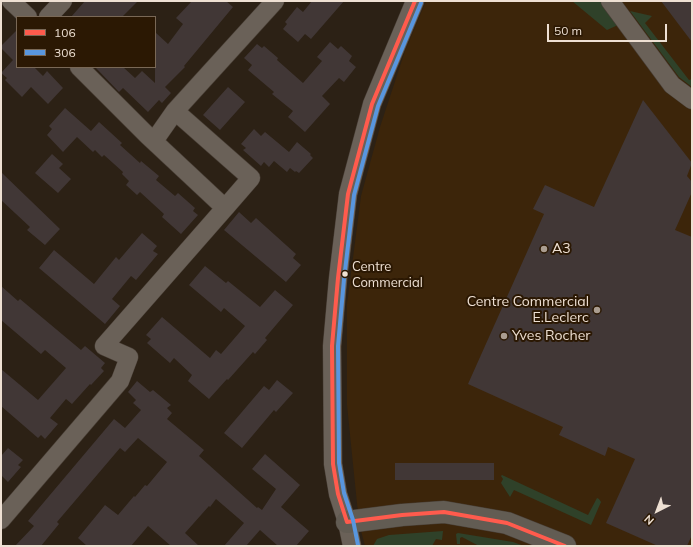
<!DOCTYPE html>
<style>
body{margin:0}
#map{position:relative;width:693px;height:547px;overflow:hidden;background:#2c2115;font-family:Mulish,sans-serif}
canvas{display:block}
.frame{position:absolute;inset:0;border:2px solid #eee0d3;pointer-events:none}
.legend{position:absolute;left:16px;top:16px;width:140px;height:52px;box-sizing:border-box;background:#2b1803;border:1px solid #796856;margin:0;padding:5px 7px;list-style:none;font-size:12px;color:#eee0d3}
.legend li{display:flex;align-items:center;gap:8px;height:20px}
.legend b{width:20px;border:1px solid #796856}
.north{position:absolute;left:637px;top:491px;width:40px;height:40px;-webkit-text-stroke:3px #2b1803;paint-order:stroke;rotate:222deg;font-size:11px;font-weight:700;line-height:16px;text-align:center;color:#eee0d3}
.north::after{content:'';display:block;margin:auto;width:14px;height:18px;background:#eee0d3;clip-path:polygon(50% 0,100% 100%,50% 72%,0 100%)}
.scale{position:absolute;left:547px;top:24px;width:120px;height:18px;box-sizing:border-box;border:2px solid #eee0d3;border-top:0;padding-left:5px;font-size:12px;line-height:14px;white-space:nowrap;color:#eee0d3;-webkit-text-stroke:3px #2b1803;paint-order:stroke}
</style>
<div id="map">
<canvas width="693" height="547"></canvas>
<div class="frame"></div>
<ul class="legend">
<li><b style="height:5px;background:#ff5b4d"></b>106</li>
<li><b style="height:5px;background:#5896df"></b>306</li>
</ul>
<div class="north">N</div>
<div class="scale">50 m</div>
</div>
<script>
const g = document.querySelector('canvas').getContext('2d');
g.lineJoin = 'round';
function paint(path, color) { g.fillStyle = color; g.fill(path, 'evenodd'); }
const poly = rows => new Path2D(rows.map(r => 'M' + r).join(''));
function trace(path, color, width, dash) { g.strokeStyle = color; g.lineWidth = width; g.lineCap = dash ? 'butt' : 'round'; g.setLineDash(dash || []); g.stroke(path); }
function label(font, color, halo, rows, align = 'center') {
  g.font = font + ' Mulish,sans-serif'; g.lineWidth = 4; g.setLineDash([]); g.textBaseline = 'middle'; g.strokeStyle = halo; g.fillStyle = color; for (const [text, x, y, turn = 0] of rows) {
    g.save(); g.translate(x, y); g.rotate((+turn || 0) * Math.PI / 180); g.textAlign = isNaN(turn) ? turn : align; if (halo) g.strokeText(text, 0, 0); g.fillText(text, 0, 0); g.restore();
  }
}
paint(poly([
 [426,1,692,1,692,546,365,546,359,523,347,405,347,304,361,196,380,127,405,51]
]), '#3c250a');
paint(poly([
 [572,1,600,1,618,25,607,30],
 [630,11,652,16,645,23,689,80,692,79,692,87,679,77],
 [502,475,588,515,597,498,599,499,601,502,591,525,514,490,510,497,501,483,503,479,501,476],
 [443,531,442,540,436,539,432,546,373,546,377,539,389,535],
 [458,533,513,542,524,546,479,546,462,537,460,538,460,544,457,544,456,534]
]), '#2f4129');
paint(poly([
 [85,1,138,1,122,17,71,17],
 [192,1,226,1,233,7,184,66,185,67,165,87,171,93,162,103,159,100,148,112,123,88,119,92,95,67,123,67,135,78,142,71,155,83,155,32,168,44,183,24,176,18],
 [312,1,344,1,311,39,305,34,298,42,283,29,287,24,285,22,297,7,303,12],
 [661,1,692,1,692,42],
 [17,30,17,67,34,67,43,76,47,71,63,88,48,104,31,87,22,97,5,80,7,78,1,73,13,60,1,48,1,46],
 [330,42,338,49,341,46,352,56,349,61,356,67,344,82,339,78,322,96,330,104,305,132,288,117,293,111,272,94,274,92,248,70,252,65,244,58,257,44,262,48,264,46,278,58,277,60,303,83,322,61,317,57],
 [228,87,245,102,220,130,203,115],
 [643,100,692,163,687,176,692,182,692,192,675,230,692,237,692,535,687,546,658,546,606,523,635,459,608,447,605,456,559,435,563,427,468,384,544,214,533,209,545,185,594,207],
 [65,108,91,131,99,122,122,143,120,145,140,163,141,161,159,176,156,180,175,196,178,193,195,208,193,211,198,215,181,234,162,217,164,214,140,192,137,195,126,185,129,181,122,174,123,172,104,155,102,157,95,150,93,152,77,137,63,152,47,135,52,129,49,126],
 [254,129,261,136,265,132,289,152,297,142,311,154,310,155,313,158,299,173,296,171,295,172,290,168,287,172,274,161,269,167,264,162,261,166,243,150,246,148,241,144],
 [52,154,63,164,59,168,71,179,58,193,35,173],
 [1,172,60,229,45,245,27,230,30,227,1,200],
 [239,212,251,223,256,218,296,254,293,258,301,265,286,282,224,230],
 [142,233,157,246,153,251,158,254,136,280,131,276,112,299,120,306,105,324,39,268,54,250,94,284,116,257,119,260],
 [205,266,226,283,228,281,260,307,275,290,293,305,265,338,267,340,255,354,253,352,228,380,227,379,209,399,188,381,192,375,174,358,170,363,147,343,151,339,146,335,162,317,210,358,216,350,221,354,245,326,224,308,221,312,189,285],
 [1,286,18,301,20,299,81,350,85,346,105,363,101,368,104,371,91,385,90,384,72,404,66,399,50,418,58,424,45,439,41,435,38,438,1,406,1,369,38,400,66,368,45,350,41,354,1,320],
 [277,380,293,393,276,412,274,410,242,448,224,433,264,386,269,390],
 [137,381,150,392,153,390,171,405,167,408,172,413,167,419,204,450,199,456,257,508,258,507,262,510,276,489,252,469,265,454,300,485,281,507,309,531,296,546,278,546,260,530,246,546,224,546,244,523,216,499,210,507,209,506,185,533,199,546,171,546,148,526,131,546,87,546,78,538,105,505,118,515,134,496,135,497,145,485,147,486,167,462,138,438,125,452,120,448,57,522,59,524,41,546,15,546,34,526,28,521,114,419,125,428,141,410,133,403,136,400,128,392],
 [8,448,23,460,18,465,21,467,8,482,1,475,1,456],
 [395,463,494,463,494,480,395,480]
]), '#413736');
const street = poly([
 [11,1,28,17],
 [610,1,672,85,692,100],
 [48,17,63,1],
 [79,67,147,135,225,208,251,178,175,111],
 [154,141,175,111,275,1],
 [1,520,120,381,129,357,104,346,225,208],
 [352,546,347,522,338,494,333,464,332,346,338,278,348,194,372,104,415,1]
]);
const secondary = poly([
 [347,522,402,515,444,512,507,523,565,546]
]);
trace(street, '#483e35', 19);
trace(secondary, '#483e35', 23);
trace(street, '#6a6158', 18);
trace(secondary, '#625c53', 22);
trace(poly([
 [347,522,338,494,333,464,332,346,338,278,348,194,372,104,415,1],
 [347,522,402,515,444,512,507,523,565,546]
]), '#ff5b4d', 4);
trace(poly([
 [358,545,353,520,344,493,339,463,338,346,344,279,354,195,378,106,421,3]
]), '#5896df', 4);
for (const [x, y, r, color] of [
 [544,249,4,"#aa9d90"],
 [345,274,3.5,"#eee0d3"],
 [597,310,4,"#aa9d90"],
 [504,336,4,"#aa9d90"]
]) { const dot = new Path2D(); dot.arc(x, y, r, 0, 2 * Math.PI); g.fillStyle = color; g.fill(dot); trace(dot, '#2b1803', 1.5); }
label('13px', '#eee0d3', '#2b1803', [
 ["Centre",352,267],
 ["Commercial",352,283]
], 'left');
label('14px', '#eee0d3', '#2b1803', [
 ["A3",552,249],
 ["Centre Commercial",589,302,"right"],
 ["E.Leclerc",589,318,"right"],
 ["Yves Rocher",512,336]
], 'left');
</script>
